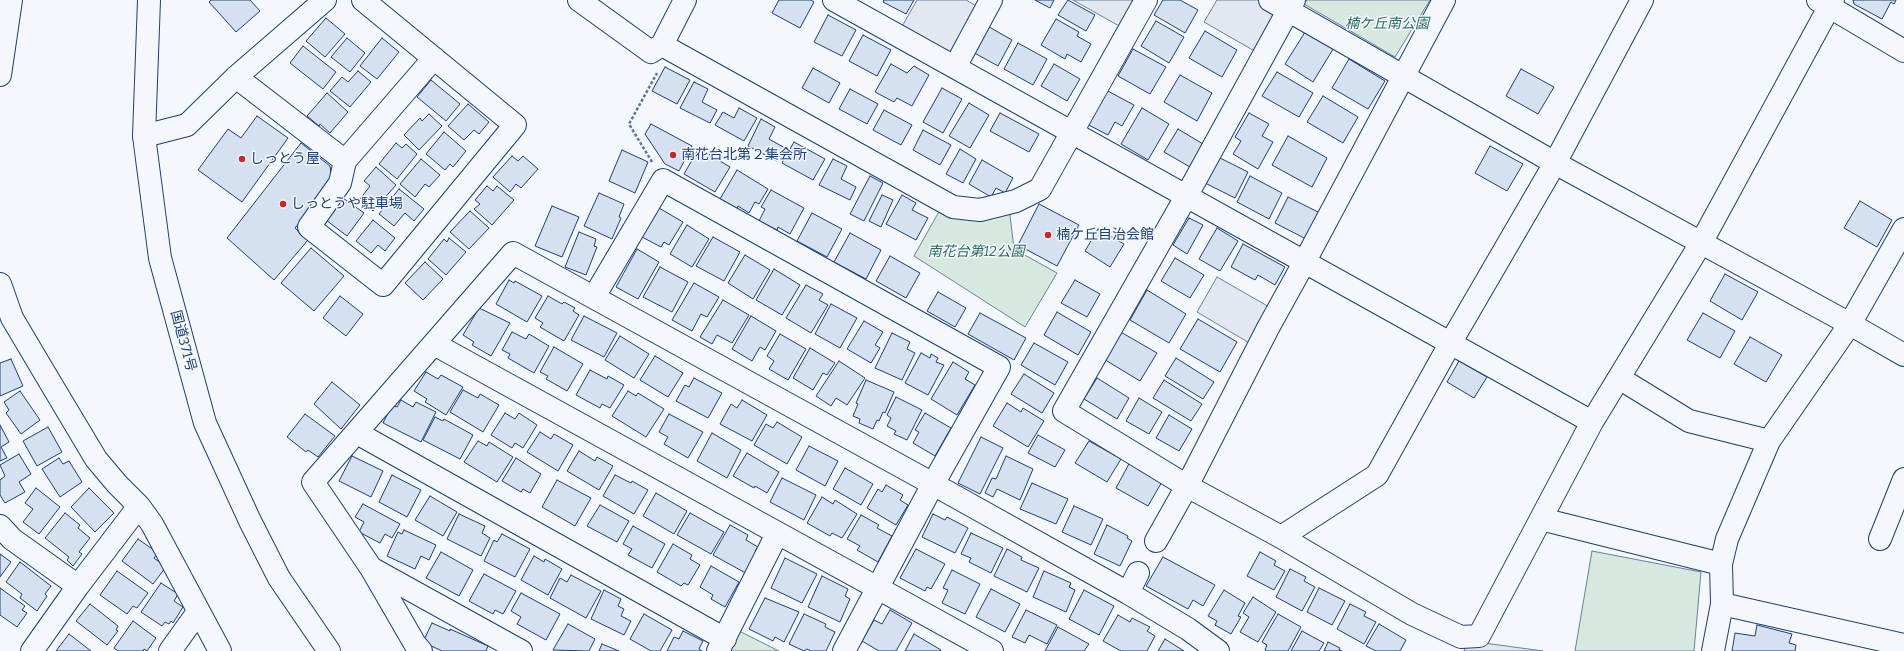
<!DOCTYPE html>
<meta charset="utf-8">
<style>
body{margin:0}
canvas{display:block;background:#f4f7fb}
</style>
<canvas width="1904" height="651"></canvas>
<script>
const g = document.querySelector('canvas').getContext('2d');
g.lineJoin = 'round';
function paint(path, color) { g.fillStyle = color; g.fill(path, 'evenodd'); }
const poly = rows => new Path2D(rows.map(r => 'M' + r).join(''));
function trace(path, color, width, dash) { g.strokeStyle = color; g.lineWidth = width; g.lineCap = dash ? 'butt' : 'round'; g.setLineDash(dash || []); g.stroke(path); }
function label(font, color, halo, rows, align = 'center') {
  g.font = font + ' Bitter,"Noto Sans JP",serif'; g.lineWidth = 3; g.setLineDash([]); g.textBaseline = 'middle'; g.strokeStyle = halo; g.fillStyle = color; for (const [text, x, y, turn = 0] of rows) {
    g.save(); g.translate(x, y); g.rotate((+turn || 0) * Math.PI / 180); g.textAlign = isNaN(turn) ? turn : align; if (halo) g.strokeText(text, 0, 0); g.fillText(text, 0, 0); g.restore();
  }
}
const green = poly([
 [1307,0,1430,0,1395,57,1304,4,1307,0],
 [1009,207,1014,249,1057,273,1025,327,914,256,941,208,1009,207],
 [1592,551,1701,572,1694,651,1575,651,1592,551],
 [739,631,779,651,729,651,739,631]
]);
paint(green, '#d7e8df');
trace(green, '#687fa3', 1);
const parking = poly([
 [917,0,966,0,980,8,951,59,900,30,917,0],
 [1073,0,1137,0,1121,27,1073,0],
 [1217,0,1261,0,1282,12,1258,53,1204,22,1217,0],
 [1217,277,1271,308,1251,344,1197,312,1217,277],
 [1484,643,1543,651,1464,651,1466,646,1484,643]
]);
paint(parking, '#e3e8f0');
trace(parking, '#687fa3', 1);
const building = poly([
 [211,0,250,0,260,11,236,32,209,2,211,0],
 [779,0,811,0,814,2,800,28,772,13,779,0],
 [884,0,914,0,906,14,883,2,884,0],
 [1035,0,1054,0,1050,8,1035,0],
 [1068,0,1095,15,1086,31,1058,15,1068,0],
 [1163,0,1180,0,1198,10,1185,33,1154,15,1163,0],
 [1853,0,1896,0,1894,4,1891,2,1882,19,1854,4,1853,0],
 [828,15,856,30,842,56,814,42,828,15],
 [326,18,345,34,325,57,306,41,326,18],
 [1056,19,1079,32,1077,36,1091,44,1081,62,1067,54,1065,59,1041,45,1056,19],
 [1156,21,1184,37,1169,63,1141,46,1156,21],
 [984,24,1012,40,998,66,969,50,984,24],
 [1307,29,1335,46,1313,82,1285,64,1307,29],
 [1205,31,1237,50,1222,77,1189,58,1205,31],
 [863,35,891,50,877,76,849,61,863,35],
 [347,38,365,53,350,72,331,57,347,38],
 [382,38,399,52,377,79,360,66,382,38],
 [1018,43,1047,59,1033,85,1004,69,1018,43],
 [303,46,336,72,323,89,290,63,303,46],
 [1133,49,1166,67,1150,94,1118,76,1133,49],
 [1349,59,1385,81,1368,109,1332,88,1349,59],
 [891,64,907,73,914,66,929,75,912,106,897,98,894,102,875,92,891,64],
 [1054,64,1080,79,1067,101,1041,86,1054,64],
 [665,67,690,80,677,104,652,91,665,67],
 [813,68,840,83,829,103,802,88,813,68],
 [1521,69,1554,87,1538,114,1506,96,1521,69],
 [358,71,371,82,350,107,330,91,342,77,348,82,358,71],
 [1277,72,1313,93,1299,117,1262,96,1277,72],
 [1180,75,1212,93,1197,121,1164,102,1180,75],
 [431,80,460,104,446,121,417,97,431,80],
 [694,82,708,89,702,102,717,110,710,123,680,108,694,82],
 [942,88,962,99,943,133,923,122,942,88],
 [850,89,878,104,867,124,839,109,850,89],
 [1104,89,1134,105,1122,126,1115,122,1108,135,1085,123,1104,89],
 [327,93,348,112,330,133,320,124,319,126,307,116,327,93],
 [1323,96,1358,117,1343,143,1307,122,1323,96],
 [969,103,989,115,970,148,949,136,969,103],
 [468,104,489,122,479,134,474,130,464,140,448,126,468,104],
 [739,108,757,118,744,141,715,125,723,112,734,118,739,108],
 [1142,108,1169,124,1148,160,1121,144,1142,108],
 [884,110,912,125,901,145,873,130,884,110],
 [1000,113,1039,134,1029,152,990,131,1000,113],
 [1249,113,1269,124,1262,136,1273,142,1258,169,1233,154,1241,141,1235,137,1249,113],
 [429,114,442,126,419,150,404,135,420,118,422,121,429,114],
 [257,116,288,138,242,202,198,170,228,129,241,138,257,116],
 [761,119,775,127,769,139,785,148,777,161,748,146,761,119],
 [651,124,692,146,679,171,665,164,645,134,651,124],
 [1178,129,1203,144,1190,167,1164,152,1178,129],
 [923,130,951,145,940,165,913,150,923,130],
 [444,132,466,151,453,167,450,164,445,170,426,154,444,132],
 [1288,136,1327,158,1312,187,1272,165,1288,136],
 [794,142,825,159,813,180,782,163,794,142],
 [301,143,330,166,332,181,295,228,308,240,274,280,227,238,301,143],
 [396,143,402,148,406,144,417,154,397,179,379,164,396,143],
 [1490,146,1523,164,1507,191,1475,173,1490,146],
 [699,148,730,167,715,192,684,174,699,148],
 [960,149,976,159,963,183,946,174,960,149],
 [622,150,648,162,635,193,609,181,622,150],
 [512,156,518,161,523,156,538,169,521,188,516,184,510,192,493,177,512,156],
 [1216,156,1248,172,1235,198,1203,182,1216,156],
 [421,159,440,175,429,187,425,184,415,197,400,184,421,159],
 [833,159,847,166,841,179,856,187,850,200,819,185,833,159],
 [982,160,1013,178,1005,193,996,188,991,197,969,184,982,160],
 [376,167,396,185,373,211,360,199,370,186,364,181,376,167],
 [737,170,768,189,759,204,755,202,749,213,738,206,737,209,720,199,737,170],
 [870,176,883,183,864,221,850,214,870,176],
 [1250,176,1282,193,1269,219,1237,202,1250,176],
 [487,186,493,191,497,186,514,200,492,225,474,209,480,204,475,200,487,186],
 [399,189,424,209,414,221,405,213,394,226,379,214,399,189],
 [771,190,804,208,790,234,778,227,777,230,759,221,765,209,761,207,771,190],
 [599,193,624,204,619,217,621,218,612,239,584,226,599,193],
 [882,195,893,200,881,227,869,221,882,195],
 [902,195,916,203,912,210,928,218,916,240,886,224,902,195],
 [1288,197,1320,213,1306,239,1275,223,1288,197],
 [343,198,364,213,347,236,326,220,343,198],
 [1860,201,1892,220,1877,247,1844,228,1860,201],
 [1039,204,1079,225,1057,266,1018,245,1039,204],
 [552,206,579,217,562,257,535,246,552,206],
 [659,208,683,222,669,245,664,242,661,247,642,237,659,208],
 [470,211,489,228,469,249,450,232,470,211],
 [812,213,842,229,827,257,797,241,812,213],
 [1189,218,1203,225,1187,254,1173,245,1189,218],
 [373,220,395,238,385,251,378,245,371,253,356,241,373,220],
 [687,225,709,239,692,267,670,254,687,225],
 [1217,228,1238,241,1220,271,1199,259,1217,228],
 [1098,229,1124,244,1110,267,1085,251,1098,229],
 [579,232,596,239,594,246,597,247,586,275,565,267,579,232],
 [850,233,881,250,866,279,834,262,850,233],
 [713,237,740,252,724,281,696,266,713,237],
 [449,238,466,252,446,275,428,259,444,239,447,242,449,238],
 [1243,244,1285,267,1275,285,1258,275,1255,280,1231,267,1243,244],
 [311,248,344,276,314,311,281,283,311,248],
 [637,249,659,262,638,299,616,287,637,249],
 [745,255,770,270,753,299,728,283,745,255],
 [890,256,920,273,906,298,876,281,890,256],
 [1175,258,1204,275,1190,298,1161,281,1175,258],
 [425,262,443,279,423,300,405,283,425,262],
 [660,267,688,282,672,312,643,297,660,267],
 [774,269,800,285,782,315,756,300,774,269],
 [1725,274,1758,292,1742,320,1710,301,1725,274],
 [509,280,514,283,515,281,542,296,527,322,496,304,509,280],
 [1075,280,1100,294,1087,317,1061,303,1075,280],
 [694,283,719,297,707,317,701,314,692,331,672,320,694,283],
 [806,285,823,294,819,300,828,305,811,333,786,318,806,285],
 [1147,290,1186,314,1169,343,1130,320,1147,290],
 [938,292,966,308,955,327,927,311,938,292],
 [340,296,363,314,346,336,323,318,340,296],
 [548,296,562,304,564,302,575,308,573,311,579,315,564,341,540,327,543,323,535,318,548,296],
 [723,300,749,315,732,343,717,335,712,344,700,337,723,300],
 [831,304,857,318,840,348,815,334,831,304],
 [479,308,510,323,491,356,472,345,474,342,463,335,479,308],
 [1057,312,1091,332,1078,355,1044,335,1057,312],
 [980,313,1026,338,1014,360,968,334,980,313],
 [1703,313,1735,331,1720,358,1687,340,1703,313],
 [584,316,617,333,604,357,571,340,584,316],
 [751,316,776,331,765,350,760,347,752,361,732,349,751,316],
 [1198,319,1237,342,1220,372,1180,349,1198,319],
 [864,321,883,332,875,345,880,348,871,363,847,349,864,321],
 [1119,331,1157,353,1140,381,1102,358,1119,331],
 [512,332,526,339,529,334,549,346,534,373,508,358,510,354,502,350,512,332],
 [892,333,910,342,907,349,915,353,902,380,875,368,892,333],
 [780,334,806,349,788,380,769,369,774,361,767,356,780,334],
 [620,336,649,354,634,378,605,360,620,336],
 [1750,337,1782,355,1766,382,1734,364,1750,337],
 [1034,343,1068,362,1055,385,1021,365,1034,343],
 [554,347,583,364,567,391,546,379,548,376,540,372,554,347],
 [810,348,835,363,827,375,823,373,813,390,793,378,810,348],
 [921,353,930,358,931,354,938,358,936,362,944,365,928,395,905,383,921,353],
 [655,356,683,373,668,397,640,380,655,356],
 [1176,358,1214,382,1203,399,1165,376,1176,358],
 [11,359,23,386,0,396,0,363,11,359],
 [839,361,865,378,847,405,836,398,831,406,816,396,839,361],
 [1459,361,1487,377,1474,398,1447,382,1459,361],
 [953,362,969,372,965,379,975,385,957,415,931,399,953,362],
 [590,370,607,379,608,376,624,385,610,408,602,404,600,408,576,395,590,370],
 [426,372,438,379,441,375,463,387,446,415,425,402,427,399,414,391,426,372],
 [1024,374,1054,393,1042,413,1011,394,1024,374],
 [694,378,722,393,708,418,676,401,685,385,689,387,694,378],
 [1097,378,1129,398,1117,419,1084,399,1097,378],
 [866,380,894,392,885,413,883,412,879,421,877,420,873,429,859,423,860,419,853,416,858,404,856,403,866,380],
 [1164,380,1202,404,1191,421,1153,398,1164,380],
 [332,382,360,405,341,429,314,404,332,382],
 [463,390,478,398,480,394,499,405,483,432,450,412,463,390],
 [20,391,40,420,21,434,6,413,9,410,4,402,20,391],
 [628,391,636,396,638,393,664,409,646,437,612,416,628,391],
 [896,397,922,410,907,440,894,434,896,431,887,426,891,418,887,415,896,397],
 [1139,398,1162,412,1149,434,1126,421,1139,398],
 [401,400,413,407,416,402,436,412,421,442,383,423,392,405,397,407,401,400],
 [742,400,767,415,752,441,720,424,731,404,737,408,742,400],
 [1007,403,1021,412,1023,408,1044,421,1028,447,993,426,1007,403],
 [505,413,515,419,519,413,537,425,523,448,515,443,512,448,491,435,505,413],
 [925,413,951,428,935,456,913,443,919,432,915,430,925,413],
 [305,414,335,436,318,457,308,450,306,452,287,437,305,414],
 [669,414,703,432,688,458,664,444,668,437,659,432,669,414],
 [1169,415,1192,429,1179,451,1156,438,1169,415],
 [435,417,443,421,444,419,473,435,460,459,423,440,435,417],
 [777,422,802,437,787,464,754,445,766,424,773,428,777,422],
 [0,425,9,442,1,447,7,458,0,461,0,425],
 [48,427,62,452,37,466,23,441,48,427],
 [540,432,551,439,554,434,573,445,558,471,527,452,540,432],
 [712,433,741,450,727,478,697,461,712,433],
 [1038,435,1065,450,1055,467,1028,453,1038,435],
 [981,437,1003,448,980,494,958,483,981,437],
 [478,441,487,446,489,442,513,457,497,482,464,462,478,441],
 [1089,441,1121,459,1107,482,1075,463,1089,441],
 [809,446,838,461,825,486,796,470,809,446],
 [579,451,595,461,597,457,613,466,599,490,567,471,579,451],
 [747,453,779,472,767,493,755,486,754,488,733,476,747,453],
 [19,454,31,474,19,482,25,492,5,503,0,495,0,480,5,476,0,465,19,454],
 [352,456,383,471,371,497,339,481,352,456],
 [1006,456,1033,469,1020,500,997,489,993,497,985,493,992,478,996,479,1006,456],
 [59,458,63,464,69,461,82,482,60,497,42,469,59,458],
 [516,458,541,474,530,493,523,489,521,492,502,481,516,458],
 [1130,462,1163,480,1148,506,1116,488,1130,462],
 [845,468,873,484,861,505,833,489,845,468],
 [392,475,421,490,407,517,379,502,392,475],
 [615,475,631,483,632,481,648,490,634,514,603,496,615,475],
 [782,478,816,495,804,520,770,502,782,478],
 [557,480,591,498,575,526,542,507,557,480],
 [1032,483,1068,499,1056,524,1020,509,1032,483],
 [886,485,903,495,900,500,908,505,896,525,867,508,878,489,882,492,886,485],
 [36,488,60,507,39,534,23,522,33,509,25,503,36,488],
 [89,488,114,513,95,532,71,507,89,488],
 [656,493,687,511,674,534,643,516,656,493],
 [430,496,457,512,443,536,415,520,430,496],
 [822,497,833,504,835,500,857,514,842,538,832,533,830,536,807,523,822,497],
 [363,504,400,524,392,538,385,534,380,543,359,532,364,522,355,517,363,504],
 [600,505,629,521,617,542,587,526,600,505],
 [1074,506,1103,519,1091,545,1062,532,1074,506],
 [65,513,80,525,78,528,90,538,79,552,82,554,73,566,67,560,69,557,45,538,65,513],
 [690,513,724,532,711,554,677,535,690,513],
 [459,514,485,526,482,533,490,538,481,556,447,539,459,514],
 [933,514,945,520,947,517,968,528,955,553,922,537,933,514],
 [861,515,879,525,877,528,892,536,878,562,857,550,860,546,847,539,861,515],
 [730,525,748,535,746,540,758,547,755,551,762,555,751,576,713,555,730,525],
 [1107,525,1128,536,1127,538,1132,541,1120,566,1094,554,1107,525],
 [633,526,665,544,652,568,628,555,632,549,623,544,633,526],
 [404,530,436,545,429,560,421,556,415,569,387,556,398,532,402,534,404,530],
 [971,533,1003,548,991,573,969,562,971,558,961,554,971,533],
 [502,534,530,549,515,577,484,561,494,540,497,542,502,534],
 [138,539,158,553,154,558,166,567,153,584,122,561,138,539],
 [673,544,692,555,690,559,700,565,688,585,684,583,681,586,657,572,673,544],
 [916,549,945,564,931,589,927,587,925,591,900,578,916,549],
 [1007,549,1022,557,1021,560,1039,568,1027,592,994,576,1007,549],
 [441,552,473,570,459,596,426,578,441,552],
 [1260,552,1276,561,1274,565,1285,571,1274,590,1247,576,1260,552],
 [0,554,11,562,0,577,0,554],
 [534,556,544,562,545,559,562,569,548,595,521,580,534,556],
 [1163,557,1215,585,1203,606,1193,600,1188,609,1146,586,1163,557],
 [785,558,817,574,802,603,771,588,785,558],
 [20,562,51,586,45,594,47,596,37,611,20,598,22,594,6,582,20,562],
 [711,566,739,582,725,607,711,599,713,595,700,587,711,566],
 [1290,569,1306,577,1304,581,1315,587,1302,611,1276,597,1290,569],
 [952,570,980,584,965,614,942,603,948,590,943,588,952,570],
 [117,571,148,593,137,608,133,606,127,614,100,595,117,571],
 [1044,571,1071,583,1069,587,1075,590,1066,612,1033,597,1044,571],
 [484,574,516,591,503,614,495,610,493,614,469,601,484,574],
 [571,575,601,591,586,618,550,598,560,578,567,582,571,575],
 [822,576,848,589,845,596,850,599,840,622,808,607,822,576],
 [161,583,178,594,174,601,183,607,173,623,171,621,169,624,165,622,162,626,141,612,161,583],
 [0,588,25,606,22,610,27,613,17,627,0,615,0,588],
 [1319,588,1345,601,1332,625,1307,612,1319,588],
 [991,589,1020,604,1005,632,976,617,991,589],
 [604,590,621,599,618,606,624,609,621,616,631,621,624,635,591,619,604,590],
 [1084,590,1114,606,1099,635,1069,619,1084,590],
 [1224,590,1245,603,1238,616,1241,617,1231,634,1215,625,1217,621,1208,616,1224,590],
 [521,593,560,614,546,640,517,624,521,617,511,611,521,593],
 [1253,597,1276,612,1258,642,1240,632,1249,617,1243,613,1253,597],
 [765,598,799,612,784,642,775,637,773,641,749,629,765,598],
 [90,604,118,626,116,630,118,631,107,645,76,621,90,604],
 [1350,604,1366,612,1364,616,1376,622,1364,644,1337,629,1350,604],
 [890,610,912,623,896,651,879,651,862,641,874,620,882,624,890,610],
 [1026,610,1057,625,1047,644,1029,635,1025,643,1012,637,1026,610],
 [644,614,672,630,660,651,651,651,630,639,644,614],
 [804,614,826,624,825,627,835,632,826,651,811,651,807,649,804,651,789,644,804,614],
 [1278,614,1301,627,1288,651,1267,651,1265,650,1267,645,1262,642,1278,614],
 [1118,615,1130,622,1132,618,1150,627,1147,631,1155,636,1147,651,1121,651,1103,641,1118,615],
 [133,621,156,638,147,651,144,649,143,651,118,651,114,648,133,621],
 [432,623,450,631,450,629,488,646,486,651,442,651,423,642,432,623],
 [568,624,595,639,589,651,553,650,568,624],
 [1379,624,1406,640,1400,651,1376,651,1366,646,1379,624],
 [1757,625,1792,634,1789,643,1796,645,1795,651,1732,651,1735,633,1755,636,1757,625],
 [1058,627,1089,644,1084,651,1045,651,1058,627],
 [683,631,703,641,699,649,702,651,667,651,674,637,679,639,683,631],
 [1302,631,1324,643,1319,651,1291,651,1302,631],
 [69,634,91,651,56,651,69,634],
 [914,634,941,650,940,651,905,651,914,634],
 [1165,639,1184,651,1158,651,1165,639],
 [1328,642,1340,648,1339,650,1342,651,1324,651,1328,642],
 [602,644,619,651,599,651,602,644]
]);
paint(building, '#d5e0f0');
trace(building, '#1d3f73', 1);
const minor = poly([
 [579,0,651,52,662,45,685,0],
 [834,0,1592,422],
 [1270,0,1555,163,1850,324,1904,355],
 [1294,0,1187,195,1064,411,1187,486,1281,537,1412,614,1461,637,1479,636,1592,422,1701,243,1833,0],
 [1818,0,1904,51],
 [662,45,953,207,980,210,1016,201,1040,189,1146,0],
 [955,67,991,0],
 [0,75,11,0],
 [236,77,345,161,340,183,309,227,383,285,515,125,363,0],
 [144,136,187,125,236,77,325,0],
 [345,161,434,58],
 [0,284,12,318,47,377,96,459,117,484,139,506,152,524,220,651],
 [594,297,663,180,999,367,933,484,844,651],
 [434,344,992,651],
 [1619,378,1689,421,1769,441],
 [357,433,725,639],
 [1541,519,1721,564],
 [0,526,12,539,78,586],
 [1281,537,1377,475,1451,342,1555,163,1642,0],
 [1880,539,1904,479],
 [1156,541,1187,486,1268,328,1305,261,1444,0],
 [371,568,521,651],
 [1128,593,1138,573],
 [1722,604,1904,645],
 [32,651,78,586,139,506],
 [170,651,198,612],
 [421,651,415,644,371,568,313,482,513,253,933,484,1128,593,1188,629,1218,651],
 [718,651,777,534],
 [1713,651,1722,604,1721,564,1727,539,1769,441,1850,324,1904,229]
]);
const highway = poly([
 [149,0,144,136,160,258,205,423,250,521,279,578,329,651]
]);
trace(minor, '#1d3f73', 24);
trace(highway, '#1d3f73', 24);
trace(poly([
 [652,162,629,124,657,73]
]), '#5e769c', 2.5, [3, 2]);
trace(minor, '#f4f7fb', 22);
trace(highway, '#f4f7fb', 22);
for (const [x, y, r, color] of [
 [673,155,4,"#c62828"],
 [242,159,4,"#c62828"],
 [283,204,4,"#c62828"],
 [1048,235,4,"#c62828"]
]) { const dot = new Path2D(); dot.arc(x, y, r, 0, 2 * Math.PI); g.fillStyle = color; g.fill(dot); trace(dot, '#f4f7fb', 1.5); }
label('italic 14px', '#2c6c60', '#f4f7fb', [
 ["楠ケ丘南公園",1387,24],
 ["南花台第12公園",976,252]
]);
label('14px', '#1d3f73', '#f4f7fb', [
 ["南花台北第２集会所",681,155],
 ["しっとう屋",250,159],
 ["しっとうや駐車場",291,204],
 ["楠ケ丘自治会館",1056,235]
], 'left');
label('14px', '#1d3f73', '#f4f7fb', [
 ["国道371号",183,341,75]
]);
</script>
